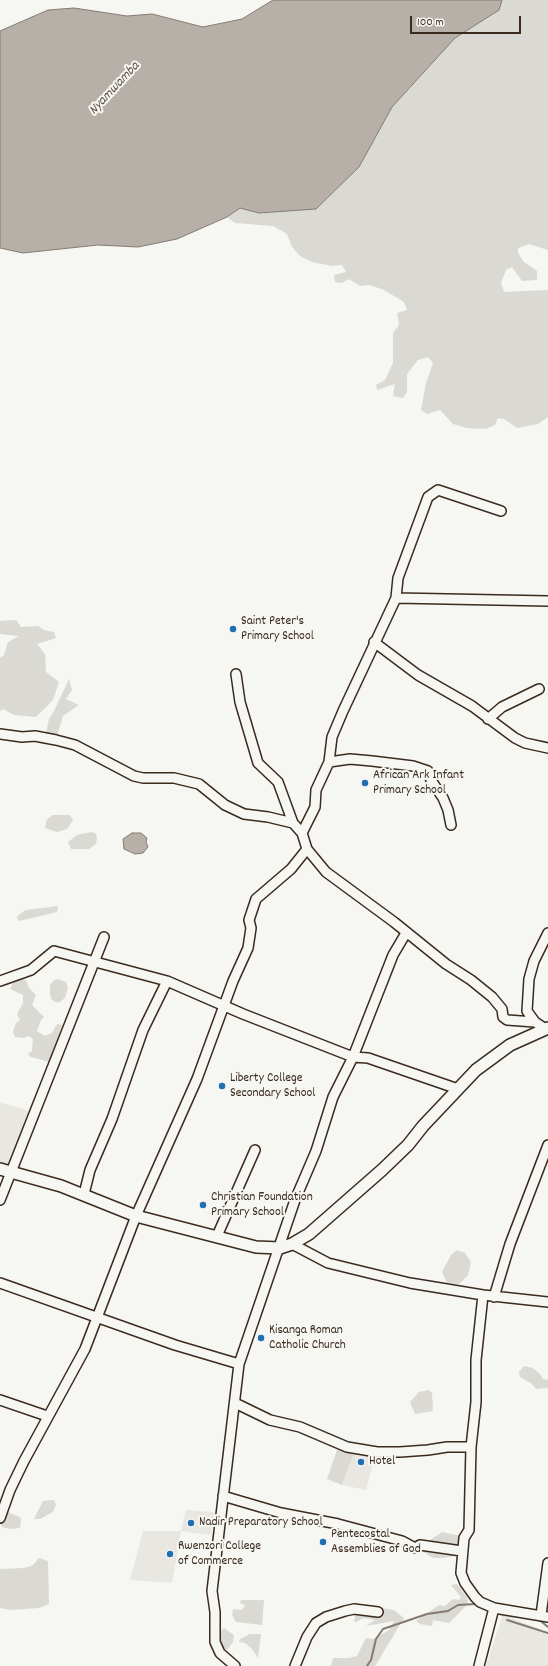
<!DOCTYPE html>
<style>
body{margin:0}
#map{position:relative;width:548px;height:1666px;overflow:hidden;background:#f6f6f2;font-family:Dekko,sans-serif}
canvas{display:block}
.scale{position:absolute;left:410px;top:16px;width:111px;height:18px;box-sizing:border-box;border:2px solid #3b2a1e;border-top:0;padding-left:5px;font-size:12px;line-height:14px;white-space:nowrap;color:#3b2a1e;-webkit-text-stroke:3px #f6f6f2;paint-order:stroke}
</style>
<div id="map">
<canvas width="548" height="1666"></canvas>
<div class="scale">100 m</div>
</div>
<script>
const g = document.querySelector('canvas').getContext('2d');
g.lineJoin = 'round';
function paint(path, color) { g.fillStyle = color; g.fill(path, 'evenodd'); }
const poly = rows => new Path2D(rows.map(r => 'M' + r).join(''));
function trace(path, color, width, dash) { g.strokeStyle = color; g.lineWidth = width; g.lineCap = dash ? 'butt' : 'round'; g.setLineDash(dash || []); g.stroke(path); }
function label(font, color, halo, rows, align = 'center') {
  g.font = font + ' Dekko,sans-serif'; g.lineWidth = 4; g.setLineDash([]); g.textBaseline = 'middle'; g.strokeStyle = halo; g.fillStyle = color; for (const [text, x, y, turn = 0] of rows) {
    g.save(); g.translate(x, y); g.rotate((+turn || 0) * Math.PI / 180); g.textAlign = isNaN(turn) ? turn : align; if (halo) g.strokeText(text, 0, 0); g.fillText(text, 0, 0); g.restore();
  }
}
paint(poly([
 [0,1102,32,1112,12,1168,0,1164],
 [356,1448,376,1453,366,1490,342,1485],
 [186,1510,214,1512,211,1535,181,1531,172,1583,130,1580,143,1531,181,1531],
 [503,1614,548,1633,548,1666,486,1666]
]), '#e8e7e2');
paint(poly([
 [502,0,548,0,548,250,529,244,518,248,518,253,524,262,537,271,537,280,522,281,512,267,506,270,501,283,504,292,548,290,548,417,538,424,517,428,504,419,498,418,495,425,486,429,467,428,453,424,440,410,427,414,421,410,426,383,433,363,428,357,418,360,407,374,407,392,403,398,393,396,395,384,377,390,376,385,385,380,393,363,393,333,399,325,397,313,407,310,404,302,384,290,370,285,360,286,349,279,342,283,335,282,334,275,346,272,342,265,332,266,312,262,300,256,292,247,287,234,273,226,235,223,227,217,240,208,259,213,316,209,359,167,392,107,455,38,498,10],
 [16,620,21,627,38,626,44,630,54,632,56,638,37,644,45,654,46,672,59,682,53,700,36,717,14,715,3,709,0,711,0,658,4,655,8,642,19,636,0,634,0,621],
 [69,679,72,690,66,699,79,705,63,716,57,736,50,738,46,733,49,719,54,711],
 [53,815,70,815,73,820,67,829,57,832,45,828,47,819],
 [92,832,96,834,97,838,96,844,89,849,71,849,68,842,77,835],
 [58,906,57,912,28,919,18,921,17,916,26,910],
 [19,979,26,980,29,988,36,995,32,1005,44,1017,41,1020,37,1031,45,1036,52,1033,57,1024,62,1025,49,1062,31,1057,28,1054,32,1051,33,1039,29,1036,23,1038,15,1037,13,1032,16,1023,20,1020,17,1014,23,1003,23,995,10,989,13,983],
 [58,979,66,982,68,987,65,998,58,1003,52,1000,50,995,50,985,54,980],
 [457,1250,465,1253,471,1262,468,1275,459,1284,447,1283,442,1272,451,1255],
 [524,1366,533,1368,540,1374,543,1379,548,1380,548,1388,536,1389,531,1383,520,1377,519,1372],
 [429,1390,432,1393,433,1411,415,1414,410,1402,419,1392],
 [356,1448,342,1485,327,1479,337,1450],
 [54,1500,56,1505,53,1512,40,1519,34,1519,43,1501],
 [8,1509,8,1512,21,1518,20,1528,10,1529,2,1527,0,1520],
 [442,1532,461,1536,465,1545,454,1556,444,1558,433,1558,423,1552,423,1545],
 [39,1558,48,1561,49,1604,39,1608,10,1610,0,1608,0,1569,24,1568,33,1565],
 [457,1584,467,1597,468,1604,449,1623,433,1620,432,1626,420,1624,416,1621,439,1605,445,1606,453,1599,459,1600,461,1597,451,1585],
 [241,1600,264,1600,262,1625,236,1622,232,1615,233,1609,242,1610,245,1605,240,1603],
 [380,1608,394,1610,404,1618,375,1666,331,1666,333,1658,349,1658,357,1656,366,1638,373,1639,389,1630,394,1621,366,1626,375,1620,364,1618,356,1622,354,1621,355,1616,363,1612,371,1616,380,1614],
 [224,1628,234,1635,233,1642,228,1649,219,1650,213,1638],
 [250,1634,261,1634,258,1658,252,1649,245,1643,239,1642,240,1639]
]), '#dad9d3');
const water = poly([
 [273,0,502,0,499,10,455,38,392,107,359,167,316,209,259,213,240,208,227,217,177,239,138,247,98,245,23,253,0,248,0,31,48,10,74,8,127,16,152,14,203,27,242,19,273,0],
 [132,833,141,833,147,838,146,842,148,847,143,853,135,854,124,849,123,839,132,833]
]);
paint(water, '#b6b0a9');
trace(water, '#857a71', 1);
trace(poly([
 [537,1618,548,1627],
 [507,1620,548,1633],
 [367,1666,371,1660,376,1639,383,1629,427,1614,448,1611,458,1605,476,1604]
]), '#857a71', 2);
const minor = poly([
 [501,511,438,490,428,497,398,578,396,598,343,711,332,737,329,762,316,790,315,807,302,833,307,849,326,872,394,922,446,964,471,980,492,997,502,1009,503,1017,507,1020,535,1022,544,1028],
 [396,598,548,601],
 [374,642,418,675,472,706,515,738,525,743,548,748],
 [236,674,240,702,258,763,278,782,293,823],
 [488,719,502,707,539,689],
 [0,734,22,737,35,736,56,740,75,745,134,776,143,778,174,778,199,784,225,805,244,814,268,817,293,823,302,833],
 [329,762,350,759,372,761,413,766,428,771,431,780,443,798,448,810,451,825],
 [0,981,31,970,54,951,167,981,243,1014,353,1057,368,1058,458,1089],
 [535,1022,527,1011,529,979,534,961,548,933],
 [84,1194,90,1170,112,1119,143,1030,167,981],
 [0,1200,104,937],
 [217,1236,255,1150],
 [292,1244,328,1263,410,1283,483,1295,548,1302],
 [0,1283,175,1345,239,1364],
 [483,1295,476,1360,476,1402,471,1447,469,1530,464,1538,461,1573,465,1583,475,1597,480,1602,494,1608,548,1617],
 [494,1297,510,1244,548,1145],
 [0,1400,47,1416],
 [235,1403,270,1420,300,1427,347,1447,377,1452,400,1452,428,1450,447,1447,471,1447],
 [223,1496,281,1513,338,1524,402,1541,415,1548,420,1545,462,1551],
 [0,1518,10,1490,24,1461,85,1349,136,1216,197,1079,233,981,248,948,251,928,249,920,256,899,291,869,307,849],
 [541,1615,548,1563],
 [235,1666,220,1653,215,1642,215,1612,212,1591,239,1364,295,1200,316,1151,333,1097,353,1057,393,955,406,933],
 [295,1666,307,1637,316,1623,326,1617,345,1611,354,1609,378,1612],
 [479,1666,494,1608]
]);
const tertiary = poly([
 [0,1169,61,1186,136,1216,256,1247,280,1248,292,1244,309,1234,382,1170,408,1145,423,1126,476,1070,510,1045,548,1028]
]);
trace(minor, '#3b2a1e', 12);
trace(tertiary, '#3b2a1e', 14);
trace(minor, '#f6f6f2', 9);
trace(tertiary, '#f6f6f2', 11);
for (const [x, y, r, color] of [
 [233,629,4,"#1f6fb2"],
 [365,783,4,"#1f6fb2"],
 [222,1086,4,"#1f6fb2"],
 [203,1205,4,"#1f6fb2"],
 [261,1338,4,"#1f6fb2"],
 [361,1462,4,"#1f6fb2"],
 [191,1523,4,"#1f6fb2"],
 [323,1542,4,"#1f6fb2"],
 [170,1554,4,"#1f6fb2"]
]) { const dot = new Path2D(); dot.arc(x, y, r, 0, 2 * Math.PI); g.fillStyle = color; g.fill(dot); trace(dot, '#f6f6f2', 1.5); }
label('13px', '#3b2a1e', '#f6f6f2', [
 ["Saint Peter's",241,622],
 ["Primary School",241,637],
 ["African Ark Infant",373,776],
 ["Primary School",373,791],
 ["Liberty College",230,1079],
 ["Secondary School",230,1094],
 ["Christian Foundation",211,1198],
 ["Primary School",211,1213],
 ["Kisanga Roman",269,1331],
 ["Catholic Church",269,1346],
 ["Hotel",369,1462],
 ["Nadir Preparatory School",199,1523],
 ["Pentecostal",331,1535],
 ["Assemblies of God",331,1550],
 ["Rwenzori College",178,1547],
 ["of Commerce",178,1562]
], 'left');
label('italic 14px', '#605248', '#f6f6f2', [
 ["Nyamwamba",115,89,-47]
]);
</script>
